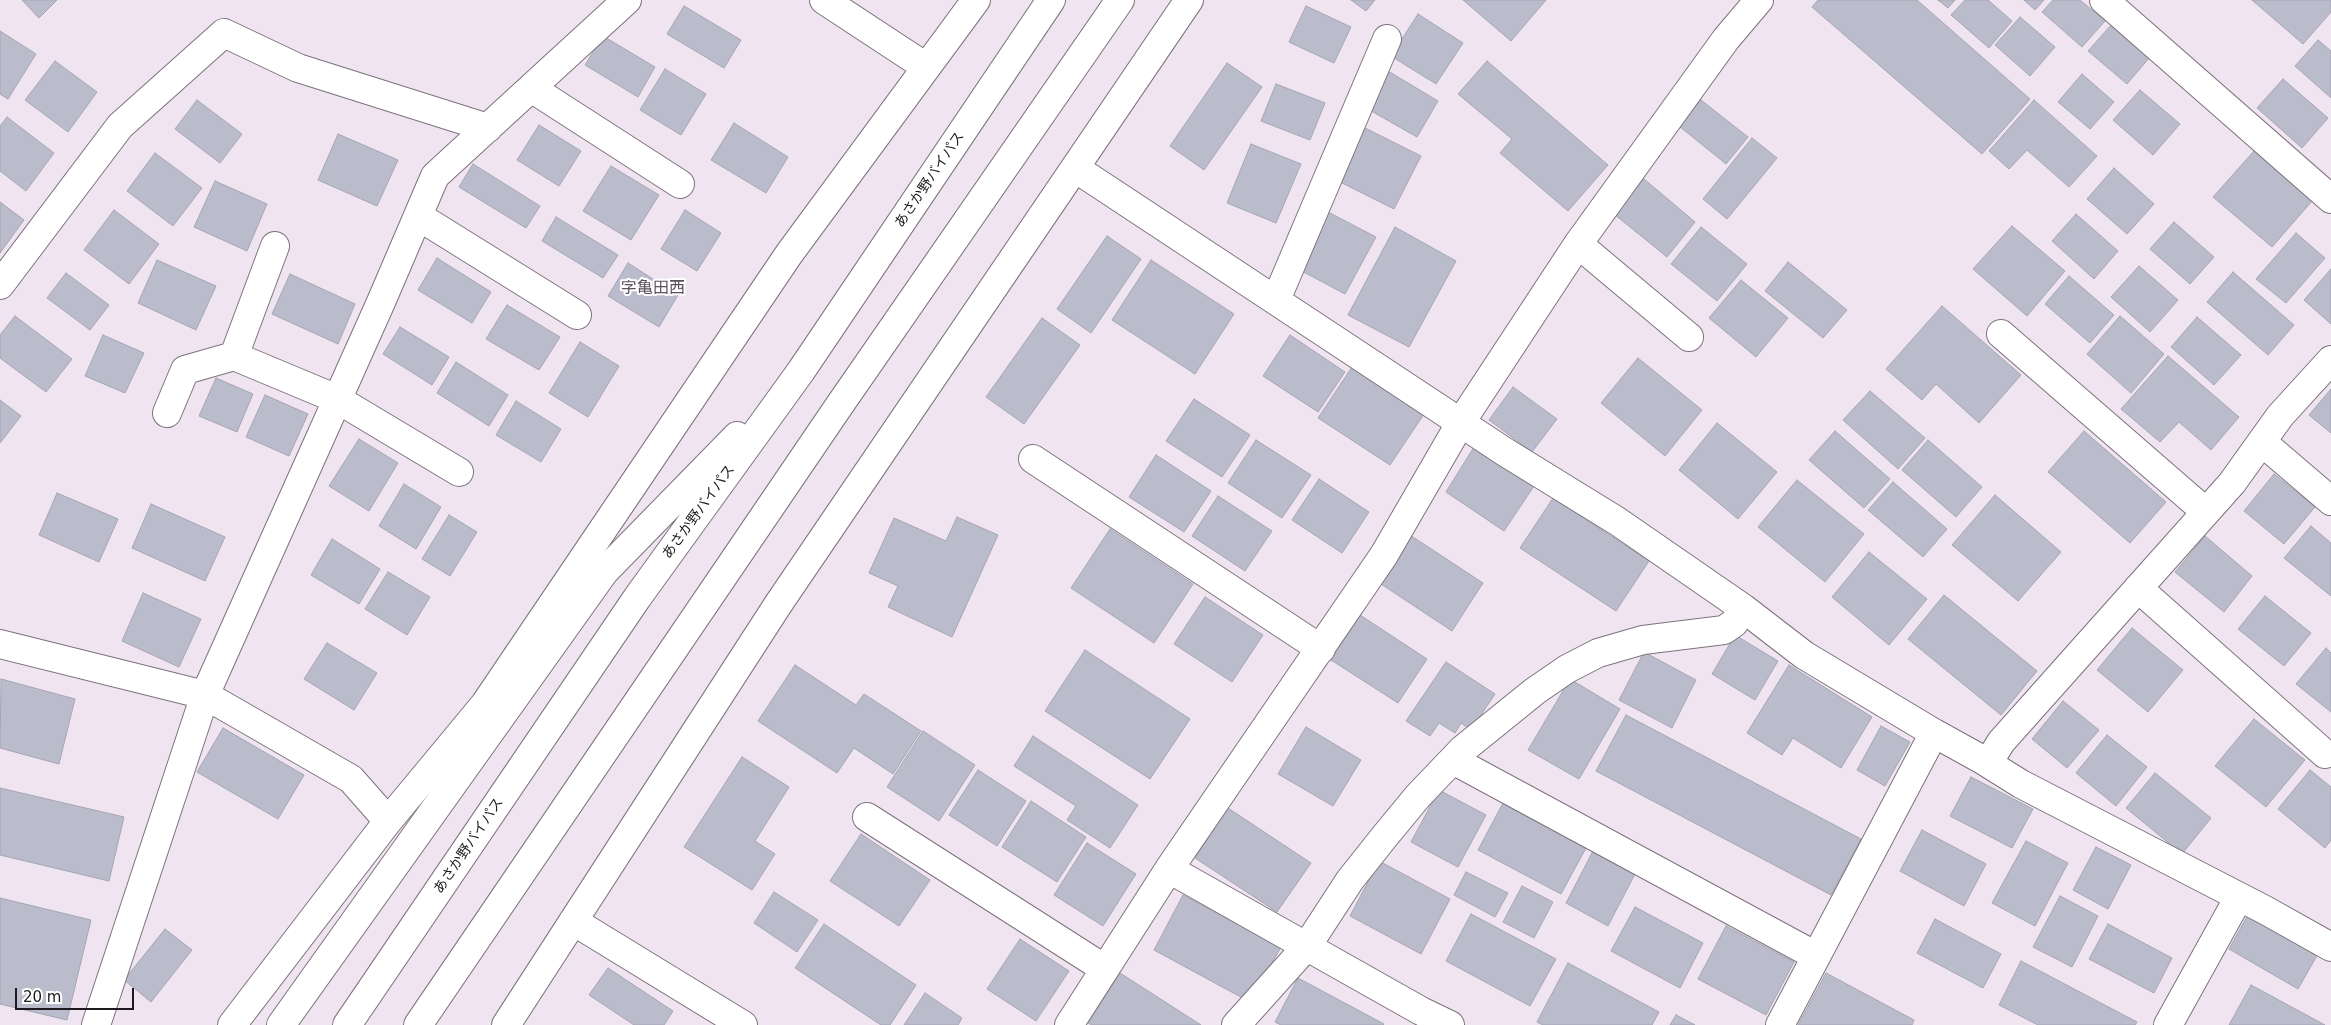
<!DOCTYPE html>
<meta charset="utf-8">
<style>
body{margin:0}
#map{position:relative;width:2331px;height:1025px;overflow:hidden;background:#f1e4f1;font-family:"DejaVu Sans",sans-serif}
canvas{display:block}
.scale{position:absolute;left:15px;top:988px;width:119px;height:22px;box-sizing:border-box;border:2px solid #1e191e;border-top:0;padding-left:6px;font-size:15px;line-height:18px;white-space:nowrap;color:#1e191e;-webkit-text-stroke:4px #fff;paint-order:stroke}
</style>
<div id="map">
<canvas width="2331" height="1025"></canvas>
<div class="scale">20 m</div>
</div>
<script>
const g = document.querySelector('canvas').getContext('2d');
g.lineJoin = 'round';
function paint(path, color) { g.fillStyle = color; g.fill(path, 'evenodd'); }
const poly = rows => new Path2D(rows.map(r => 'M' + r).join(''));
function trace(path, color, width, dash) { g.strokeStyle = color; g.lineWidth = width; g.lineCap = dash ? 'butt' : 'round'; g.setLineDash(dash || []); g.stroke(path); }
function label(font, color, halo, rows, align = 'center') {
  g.font = font + ' "DejaVu Sans","Noto Sans JP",sans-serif'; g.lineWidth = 4; g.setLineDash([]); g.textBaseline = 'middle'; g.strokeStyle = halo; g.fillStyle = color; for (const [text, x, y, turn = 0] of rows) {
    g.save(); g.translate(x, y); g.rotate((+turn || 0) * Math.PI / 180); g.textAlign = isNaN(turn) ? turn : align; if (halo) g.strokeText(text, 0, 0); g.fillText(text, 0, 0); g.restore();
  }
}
const building = poly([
 [22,0,57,0,39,18,22,0],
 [1351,0,1375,0,1366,11,1351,0],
 [1463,0,1546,0,1511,41,1463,0],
 [1818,0,1917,0,2030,99,1982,154,1812,7,1818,0],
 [1938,0,1955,0,1948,8,1938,0],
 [1965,0,1988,0,2012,21,1989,48,1951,15,1965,0],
 [2024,0,2044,0,2035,10,2024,0],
 [2053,0,2080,0,2105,21,2082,47,2042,12,2053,0],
 [2252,0,2331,0,2331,12,2303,44,2252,0],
 [684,6,741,40,724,68,667,34,684,6],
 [1306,6,1351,27,1334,63,1289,42,1306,6],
 [1418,14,1463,43,1436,84,1391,56,1418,14],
 [2020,17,2055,47,2030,76,1995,45,2020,17],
 [2112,24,2150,57,2127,84,2088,51,2112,24],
 [0,31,36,54,8,99,0,94,0,31],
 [603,36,655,67,638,97,585,65,603,36],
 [2318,40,2331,51,2331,98,2295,66,2318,40],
 [55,61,97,92,68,132,25,100,55,61],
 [1487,61,1608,165,1568,211,1500,153,1512,139,1458,94,1487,61],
 [1227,63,1262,87,1204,170,1170,146,1227,63],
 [665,69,706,94,681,135,640,110,665,69],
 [1388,71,1438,101,1417,137,1366,108,1388,71],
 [2082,74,2114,102,2090,129,2058,102,2082,74],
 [2283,79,2328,118,2302,148,2257,108,2283,79],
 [1276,84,1325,103,1310,140,1261,121,1276,84],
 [2140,90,2180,124,2153,155,2113,120,2140,90],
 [197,100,242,134,220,163,175,129,197,100],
 [1701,100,1748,137,1726,164,1679,126,1701,100],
 [2034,100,2097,156,2069,187,2027,150,2009,169,1989,151,2034,100],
 [7,117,54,153,26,191,0,171,0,126,7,117],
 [734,123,788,157,766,193,711,160,734,123],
 [539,125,581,151,559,186,517,160,539,125],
 [1361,126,1421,156,1394,209,1334,179,1361,126],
 [338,134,398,160,377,206,318,180,338,134],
 [1752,138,1777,158,1727,219,1703,199,1752,138],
 [1251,144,1301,164,1276,223,1227,203,1251,144],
 [2254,151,2312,201,2272,247,2213,197,2254,151],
 [155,153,202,188,173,226,127,191,155,153],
 [473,164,540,206,526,228,459,187,473,164],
 [611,166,659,195,631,240,583,211,611,166],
 [2114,168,2154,204,2127,234,2087,199,2114,168],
 [1644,179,1695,222,1667,257,1614,214,1644,179],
 [215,181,267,204,247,251,194,227,215,181],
 [0,202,24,220,0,253,0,202],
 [114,210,159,244,129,284,84,250,114,210],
 [685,210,721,233,697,271,661,249,685,210],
 [1328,212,1376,237,1345,294,1298,269,1328,212],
 [2076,214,2118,251,2094,279,2052,241,2076,214],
 [556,217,618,255,603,278,542,241,556,217],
 [2174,222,2214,257,2190,284,2150,249,2174,222],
 [2012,226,2065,271,2027,316,1973,269,2012,226],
 [1395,227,1456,261,1409,347,1348,315,1395,227],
 [1701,227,1747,264,1717,301,1671,264,1701,227],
 [2296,233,2325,258,2286,303,2256,279,2296,233],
 [1107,236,1141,259,1091,333,1057,309,1107,236],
 [437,258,491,292,472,323,418,290,437,258],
 [157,260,216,286,196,330,138,303,157,260],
 [1151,260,1234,314,1195,374,1112,320,1151,260],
 [1788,262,1847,310,1823,338,1765,291,1788,262],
 [628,263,678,295,659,327,608,296,628,263],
 [2139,266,2178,300,2150,332,2111,297,2139,266],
 [2331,269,2331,324,2304,300,2331,269],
 [2233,272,2294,325,2268,355,2207,302,2233,272],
 [66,273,109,305,90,330,47,298,66,273],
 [290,274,355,304,338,344,272,314,290,274],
 [2069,276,2114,315,2090,343,2045,304,2069,276],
 [1741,280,1788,318,1756,357,1709,318,1741,280],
 [507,305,560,337,539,370,486,339,507,305],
 [1942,306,2021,375,1979,423,1936,384,1922,400,1886,369,1942,306],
 [15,316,72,359,46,392,0,358,0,335,15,316],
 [2120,316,2164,354,2131,393,2087,354,2120,316],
 [2197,317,2241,355,2214,385,2171,347,2197,317],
 [1042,318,1080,345,1024,424,986,397,1042,318],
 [400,327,449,357,432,385,383,354,400,327],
 [103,335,144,353,125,393,85,376,103,335],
 [1290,335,1345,372,1318,412,1263,376,1290,335],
 [580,342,619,366,588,417,549,393,580,342],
 [2168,356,2239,417,2211,450,2179,422,2160,442,2121,409,2168,356],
 [1638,358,1702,410,1665,456,1601,403,1638,358],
 [456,362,508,395,489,426,437,393,456,362],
 [1352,367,1424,414,1390,465,1318,418,1352,367],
 [216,378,253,394,237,432,199,416,216,378],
 [1513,387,1557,419,1532,452,1489,420,1513,387],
 [2331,389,2331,433,2309,415,2331,389],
 [1870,391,1925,438,1898,469,1843,420,1870,391],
 [265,395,308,414,289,456,246,437,265,395],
 [1194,399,1250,435,1222,477,1166,441,1194,399],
 [0,400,21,416,0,443,0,400],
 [516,401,561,429,541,462,496,435,516,401],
 [1717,423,1777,472,1738,519,1679,470,1717,423],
 [1835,431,1890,479,1864,508,1809,460,1835,431],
 [2084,431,2166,502,2130,543,2048,472,2084,431],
 [359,439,398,463,369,511,329,486,359,439],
 [1256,440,1311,475,1282,518,1228,483,1256,440],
 [1928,440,1982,487,1956,517,1902,470,1928,440],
 [1474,447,1534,486,1504,531,1446,492,1474,447],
 [1156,455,1211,491,1184,532,1129,497,1156,455],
 [2274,474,2315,507,2284,544,2244,511,2274,474],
 [1319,479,1369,512,1342,553,1292,520,1319,479],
 [1797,480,1864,534,1825,582,1758,527,1797,480],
 [1893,482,1947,529,1923,557,1868,510,1893,482],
 [404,484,441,507,416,549,379,526,404,484],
 [57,493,118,519,99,562,39,535,57,493],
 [1995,495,2061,552,2018,601,1952,545,1995,495],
 [1218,496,1272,531,1245,571,1192,536,1218,496],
 [1553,498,1649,561,1616,611,1520,548,1553,498],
 [151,504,225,537,205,581,132,548,151,504],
 [449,515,477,532,450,576,422,559,449,515],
 [957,517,998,535,952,637,888,607,898,586,869,573,894,518,946,541,957,517],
 [2311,526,2331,543,2331,596,2284,558,2311,526],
 [1110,529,1193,584,1154,643,1071,588,1110,529],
 [1410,535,1483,583,1452,631,1378,582,1410,535],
 [2205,536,2252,576,2224,612,2175,572,2205,536],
 [332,539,380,569,359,604,311,575,332,539],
 [1869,552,1927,599,1889,645,1832,597,1869,552],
 [388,572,430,597,407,635,365,609,388,572],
 [143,593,201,619,179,667,122,641,143,593],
 [1944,595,2037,671,2001,715,1908,639,1944,595],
 [2265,596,2311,633,2284,666,2238,629,2265,596],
 [1205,597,1263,635,1232,682,1174,644,1205,597],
 [1360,615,1427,659,1398,703,1331,660,1360,615],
 [2132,628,2183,670,2148,712,2097,670,2132,628],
 [1735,635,1778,661,1755,700,1712,674,1735,635],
 [327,643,377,673,354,710,304,679,327,643],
 [2326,648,2331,653,2331,712,2296,684,2326,648],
 [1085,650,1190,719,1150,779,1045,711,1085,650],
 [1644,652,1696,680,1672,728,1619,700,1644,652],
 [1446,662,1495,694,1471,730,1461,723,1455,733,1439,723,1430,736,1406,721,1446,662],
 [795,665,856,705,864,694,921,731,893,774,854,748,837,773,758,721,795,665],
 [1789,665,1872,717,1841,768,1793,738,1782,755,1747,733,1789,665],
 [1,679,75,699,59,764,0,748,1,679],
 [1570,679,1620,709,1579,779,1528,750,1570,679],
 [2063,701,2099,730,2067,768,2032,739,2063,701],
 [1626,715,1861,839,1831,895,1596,771,1626,715],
 [2254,719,2305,760,2266,807,2215,766,2254,719],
 [1881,726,1910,742,1885,786,1857,770,1881,726],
 [1306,727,1361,760,1333,806,1278,774,1306,727],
 [223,728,304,775,278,819,197,772,223,728],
 [923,731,975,765,939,821,887,787,923,731],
 [2107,735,2147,767,2116,806,2076,773,2107,735],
 [1033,736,1138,805,1110,848,1067,820,1076,806,1014,766,1033,736],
 [742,757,789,787,755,841,775,854,752,890,684,847,742,757],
 [978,770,1026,801,997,846,949,815,978,770],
 [2310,770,2331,787,2331,840,2325,848,2278,809,2310,770],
 [2155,773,2211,818,2182,854,2126,808,2155,773],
 [1971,777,2033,809,2012,848,1950,816,1971,777],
 [0,788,124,817,109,881,0,855,0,788],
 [1439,790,1486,815,1458,867,1411,842,1439,790],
 [1031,801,1086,837,1057,882,1002,847,1031,801],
 [1503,803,1586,848,1561,894,1478,850,1503,803],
 [1228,808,1311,863,1277,912,1195,858,1228,808],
 [1922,830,1986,864,1964,906,1900,871,1922,830],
 [861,834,930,880,899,926,830,881,861,834],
 [2026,841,2068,863,2035,926,1992,903,2026,841],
 [1087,843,1136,874,1103,926,1054,895,1087,843],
 [2096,847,2131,865,2108,909,2073,890,2096,847],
 [1594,849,1636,872,1608,926,1566,903,1594,849],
 [1379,861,1450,899,1421,954,1350,916,1379,861],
 [1466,872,1508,893,1495,917,1454,895,1466,872],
 [1522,886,1553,902,1534,938,1503,922,1522,886],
 [774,892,818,920,797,952,754,923,774,892],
 [1183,895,1281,947,1250,1002,1154,950,1183,895],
 [2060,896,2098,916,2072,967,2033,947,2060,896],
 [0,898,91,920,67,1020,0,1004,0,898],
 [1635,907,1703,943,1680,988,1611,951,1635,907],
 [2249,913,2319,952,2298,989,2229,949,2249,913],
 [1471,914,1556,959,1530,1006,1446,961,1471,914],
 [1935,919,2001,954,1983,988,1917,953,1935,919],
 [824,924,916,985,890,1025,881,1025,795,968,824,924],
 [2108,924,2172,958,2154,993,2089,959,2108,924],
 [1726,926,1794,962,1766,1015,1698,979,1726,926],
 [165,929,192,950,151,1002,124,980,165,929],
 [1020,939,1069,971,1036,1021,987,989,1020,939],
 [2021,961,2137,1022,2135,1025,2038,1025,1999,1005,2021,961],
 [1568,963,1659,1012,1652,1025,1543,1025,1537,1022,1568,963],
 [608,968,673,1011,664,1025,634,1025,589,995,608,968],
 [1120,973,1201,1025,1092,1025,1088,1023,1120,973],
 [1826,973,1914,1020,1912,1025,1798,1025,1826,973],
 [1298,978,1384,1024,1383,1025,1281,1025,1275,1022,1298,978],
 [2251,985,2325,1025,2229,1025,2251,985],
 [925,993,962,1018,958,1025,904,1025,925,993],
 [1676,1015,1695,1025,1670,1025,1676,1015]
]);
paint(building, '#bbbccb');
trace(building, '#a4a5b4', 1);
const street = poly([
 [824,0,926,67],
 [2104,0,2331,199],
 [531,88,680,184],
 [1075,168,1505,452,1617,521,1743,608,1804,655,1934,733,1981,759,2021,784,2265,910,2331,947],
 [418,216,577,315],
 [1578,244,1689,337],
 [0,285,120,126,224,33,298,68,488,128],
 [1276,300,1387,39],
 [2001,334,2206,512],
 [234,356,275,246],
 [167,413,185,370,234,356,337,399,459,472],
 [2262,442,2331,501],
 [1033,459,1321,649],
 [2138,588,2325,754],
 [0,644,205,695,351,779,388,821,232,1025],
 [1453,760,1816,956],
 [1988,763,2001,742,2232,483,2280,416,2331,360],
 [867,817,1105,969],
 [388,821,485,704,789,254,976,0],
 [1169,869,1421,1011,1450,1025],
 [573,921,743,1025],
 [96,1025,205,695,381,302,435,176,627,0],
 [506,1025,779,603,1189,0],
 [1069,1025,1169,869,1384,555,1461,422,1578,244,1726,39,1759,0],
 [1236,1025,1307,946,1350,880,1385,836,1418,796,1462,750,1535,691,1567,669,1598,653,1643,640,1724,630,1734,623,1743,608],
 [1780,1025,1934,733],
 [2168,1025,2239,897]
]);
const highway = poly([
 [281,1025,604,572,737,436],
 [347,1025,637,598,801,371,1051,0],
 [418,1025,839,406,1120,0]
]);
trace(street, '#7d727d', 30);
trace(highway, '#7d727d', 30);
trace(street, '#fff', 28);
trace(highway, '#fff', 28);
label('14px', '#1e191e', '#fff', [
 ["あさか野バイパス",930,180,-56],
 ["あさか野バイパス",699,512,-54],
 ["あさか野バイパス",469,846,-56]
]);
label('16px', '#5b515b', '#fff', [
 ["字亀田西",653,289]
]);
</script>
